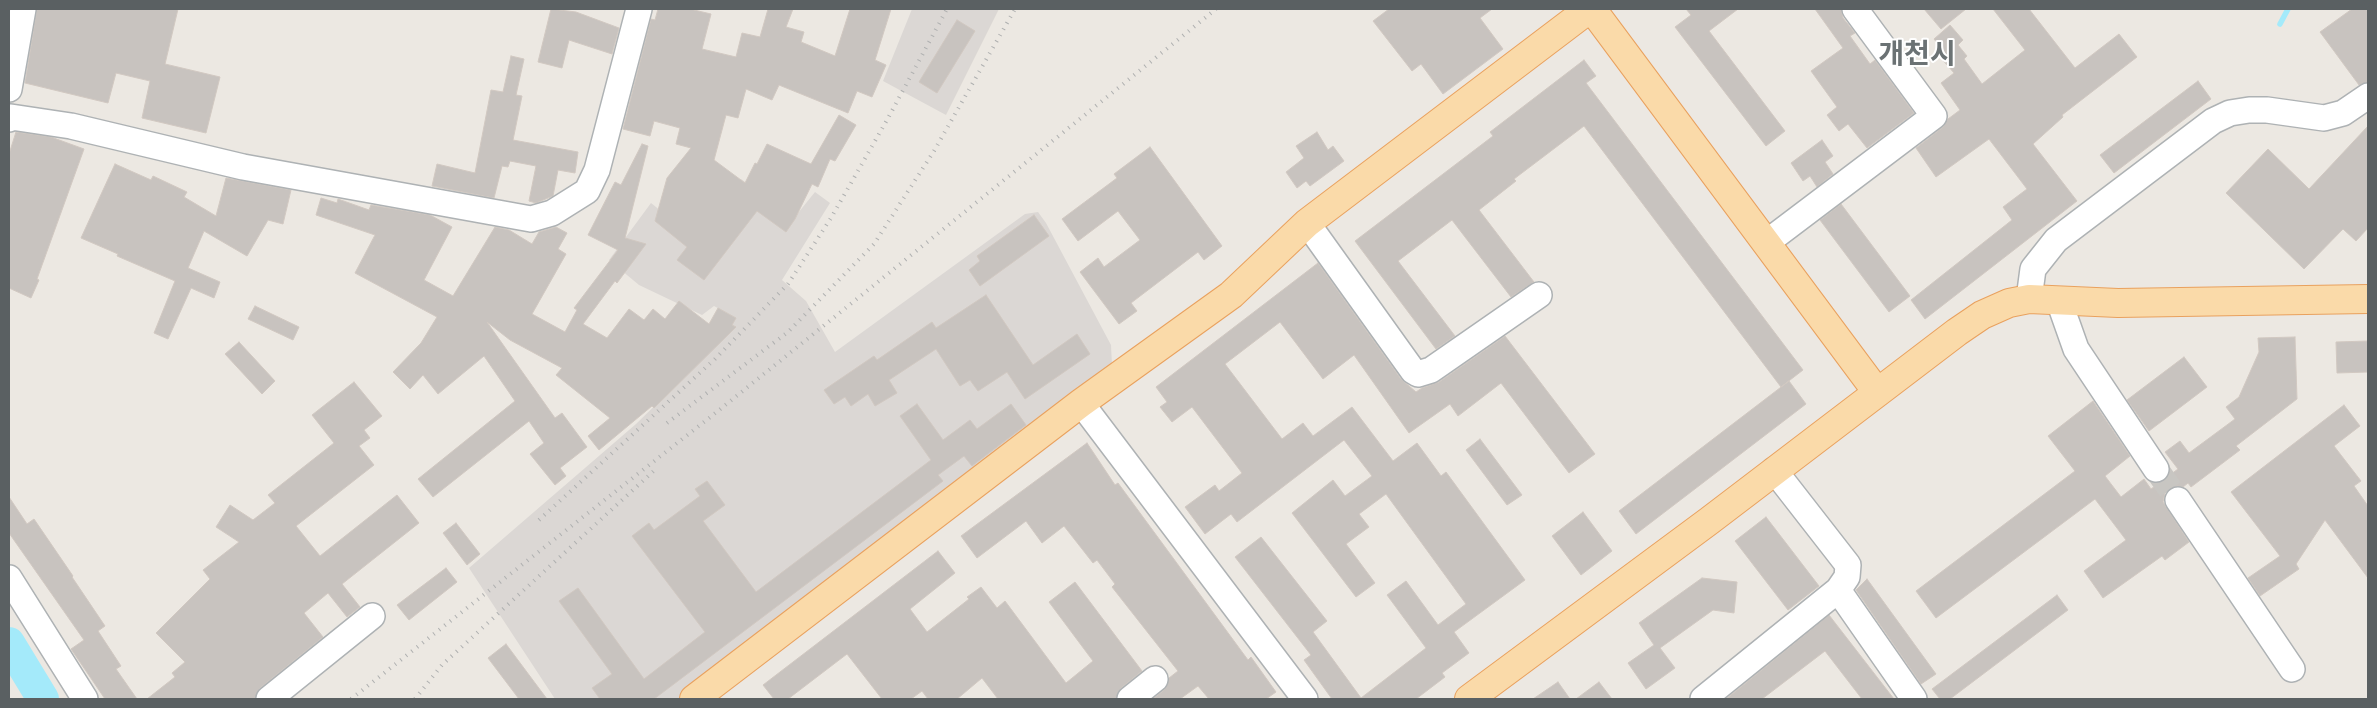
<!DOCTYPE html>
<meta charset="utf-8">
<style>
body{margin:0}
#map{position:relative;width:2377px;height:708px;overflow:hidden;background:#ece8e2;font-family:Figtree,sans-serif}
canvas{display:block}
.frame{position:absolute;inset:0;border:10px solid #5a6062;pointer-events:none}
</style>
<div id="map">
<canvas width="2377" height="708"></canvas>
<div class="frame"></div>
</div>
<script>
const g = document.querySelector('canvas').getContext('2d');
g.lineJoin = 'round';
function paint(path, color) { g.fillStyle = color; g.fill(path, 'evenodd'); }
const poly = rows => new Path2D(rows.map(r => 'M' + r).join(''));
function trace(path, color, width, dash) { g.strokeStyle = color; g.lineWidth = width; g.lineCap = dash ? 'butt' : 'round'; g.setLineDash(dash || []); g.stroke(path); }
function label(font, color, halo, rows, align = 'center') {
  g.font = font + ' Figtree,"Noto Sans KR",sans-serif'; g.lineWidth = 4; g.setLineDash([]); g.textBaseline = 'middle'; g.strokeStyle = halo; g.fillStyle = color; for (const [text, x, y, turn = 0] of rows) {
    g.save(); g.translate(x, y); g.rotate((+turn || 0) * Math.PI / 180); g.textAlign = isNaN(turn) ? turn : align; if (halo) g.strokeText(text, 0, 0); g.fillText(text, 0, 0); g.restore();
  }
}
paint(poly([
 [912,9,999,9,946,115,883,81],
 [741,179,794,218,815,192,830,203,782,280,806,301,835,352,1025,214,1038,212,1046,223,1111,345,1112,366,934,498,678,699,555,699,469,568,636,424,722,340,734,317,714,306,702,315,639,285,609,260,651,203,692,236]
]), '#dbd7d4');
trace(poly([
 [2280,24,2288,9]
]), '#a4eafa', 5.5);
trace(poly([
 [9,643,43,699]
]), '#a4eafa', 32);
const building = poly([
 [37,9,178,9,165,64,220,77,206,133,142,118,150,81,116,73,108,103,25,83,37,9],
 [551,9,576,12,619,28,612,54,569,40,562,68,538,62,551,9],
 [658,9,690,9,711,14,702,49,736,57,742,33,760,37,768,9,793,9,786,27,804,32,801,42,835,56,850,9,891,9,875,60,886,65,872,97,857,91,848,113,779,85,772,100,746,89,738,118,726,115,714,160,745,183,755,163,757,164,767,144,811,164,839,115,856,125,835,161,830,159,818,187,812,184,795,219,786,232,757,211,704,280,677,260,687,247,655,221,667,178,691,148,676,144,680,128,654,121,650,136,623,129,651,19,655,20,658,9],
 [1389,9,1492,9,1480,18,1503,49,1443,94,1421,64,1412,71,1373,21,1389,9],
 [1686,9,1738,9,1709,31,1785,131,1766,146,1675,27,1691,15,1686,9],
 [1815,9,1841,9,1843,18,1855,33,1850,36,1870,64,1875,60,1914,113,1867,148,1848,124,1839,131,1827,115,1837,107,1811,71,1843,48,1815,9],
 [1924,9,1966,9,1941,29,1924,9],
 [1993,9,2029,9,2075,68,2119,34,2137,57,2062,115,2063,117,2033,144,2077,201,1925,319,1911,300,2012,220,2003,207,2027,189,1989,139,1936,177,1916,148,1943,127,1948,119,1960,110,1941,83,1954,73,1941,58,1946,54,1934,39,1950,25,1963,40,1958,45,1967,56,1964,59,1982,84,2025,50,1993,9],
 [2352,9,2368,9,2368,82,2359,85,2320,32,2352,9],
 [957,20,975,31,937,93,919,82,957,20],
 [511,56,524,59,516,95,522,96,513,140,578,152,575,173,558,170,553,196,536,203,529,201,536,166,510,161,508,167,502,166,494,198,432,186,437,164,475,173,491,90,503,92,511,56],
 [1584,60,1596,76,1586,83,1803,370,1781,387,1584,126,1514,179,1516,181,1479,210,1534,282,1511,297,1452,220,1398,261,1455,336,1436,349,1355,241,1493,136,1490,132,1584,60],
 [2198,81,2211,99,2114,173,2100,155,2198,81],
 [2368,126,2368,228,2356,241,2343,229,2304,269,2226,193,2268,149,2309,189,2368,126],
 [16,132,51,137,84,149,37,279,39,280,31,298,9,288,9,154,16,132],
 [1317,132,1328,150,1333,146,1344,161,1310,186,1306,181,1297,188,1286,172,1304,158,1296,146,1317,132],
 [1822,140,1833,156,1825,162,1833,174,1817,187,1810,176,1803,181,1791,163,1822,140],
 [642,144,648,146,625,238,646,244,617,283,615,281,583,324,607,338,629,309,644,320,653,309,665,319,679,301,709,324,718,308,736,318,732,325,736,327,654,408,652,406,599,450,588,436,610,418,556,375,562,368,510,340,487,322,555,418,562,413,587,447,560,468,566,476,555,485,530,454,544,443,529,421,433,497,418,479,515,401,484,356,438,394,423,375,410,389,393,372,421,343,437,317,355,273,375,235,316,215,321,198,337,203,338,199,369,210,371,205,430,215,452,227,424,280,453,296,495,227,509,230,532,244,539,232,556,227,567,233,558,249,566,254,532,314,565,332,577,310,574,308,618,250,588,235,615,182,621,185,642,144],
 [1150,147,1222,246,1204,260,1198,252,1131,303,1137,311,1119,324,1080,272,1098,258,1104,267,1140,240,1118,211,1078,241,1062,219,1117,178,1114,174,1150,147],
 [115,164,151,180,153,176,187,192,184,197,216,216,226,178,291,190,283,224,268,220,247,256,204,231,188,268,220,282,214,298,191,288,168,339,154,333,175,281,117,256,118,254,81,238,115,164],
 [1841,204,1910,296,1889,312,1820,220,1841,204],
 [1034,215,1049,236,980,286,969,270,980,261,977,256,1034,215],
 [1318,263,1401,379,1416,392,1422,388,1439,382,1505,336,1595,454,1569,473,1501,383,1458,416,1450,404,1409,433,1354,355,1323,379,1280,322,1225,364,1282,439,1303,423,1313,436,1352,407,1393,461,1417,443,1441,476,1446,472,1525,580,1454,632,1469,653,1442,673,1445,677,1416,699,1332,699,1304,660,1311,655,1235,557,1261,537,1327,621,1313,632,1361,698,1426,648,1387,595,1406,581,1438,625,1466,604,1386,494,1359,514,1369,527,1346,544,1375,583,1356,597,1292,513,1333,480,1345,496,1372,476,1344,440,1237,522,1231,514,1205,534,1185,507,1215,485,1219,491,1242,473,1192,407,1172,422,1160,407,1167,402,1156,387,1318,263],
 [986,295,1033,365,1077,334,1090,354,1025,399,1007,372,978,391,970,380,960,386,936,349,889,380,897,393,875,406,868,394,851,406,845,397,834,404,824,390,874,356,877,360,932,322,936,328,986,295],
 [255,306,299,327,293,340,248,319,255,306],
 [2295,337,2297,399,2236,446,2240,450,2191,487,2188,483,2183,487,2177,486,2170,488,2165,493,2163,502,2189,542,2165,560,2162,556,2103,598,2084,571,2126,540,2095,499,1936,618,1916,591,2075,471,2048,436,2093,401,2130,456,2105,476,2121,497,2144,479,2151,489,2178,469,2165,452,2180,441,2189,453,2235,419,2226,407,2239,397,2259,352,2258,338,2295,337],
 [2368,341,2368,372,2337,373,2336,342,2368,341],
 [239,342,275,381,262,394,225,354,239,342],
 [2184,357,2207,387,2149,431,2127,400,2184,357],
 [1789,381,1806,404,1636,534,1619,511,1789,381],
 [354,382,382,416,364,430,370,438,359,446,374,465,296,526,320,556,397,495,419,523,342,584,360,607,347,617,328,593,304,613,323,637,260,688,255,699,147,699,175,677,172,673,185,662,156,633,210,579,203,570,239,542,216,527,230,505,253,520,275,503,268,495,334,443,312,415,354,382],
 [917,404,943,440,970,420,977,429,1011,404,1026,425,972,466,964,456,938,475,943,481,654,699,600,699,592,688,612,674,559,601,578,588,644,679,705,632,632,536,649,523,654,530,700,496,695,489,707,481,725,505,703,521,756,592,931,460,900,416,917,404],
 [2344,405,2360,426,2334,446,2361,481,2354,486,2368,506,2368,578,2325,520,2296,564,2299,569,2260,596,2248,578,2280,556,2231,492,2344,405],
 [1480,439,1522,495,1507,505,1466,450,1480,439],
 [1087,443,1115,485,1118,483,1248,660,1251,657,1276,692,1266,699,1209,699,1198,686,1180,699,1153,699,1164,690,1169,678,1178,671,1112,587,1115,584,1097,560,1093,563,1064,526,1042,543,1026,521,977,558,961,536,1087,443],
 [9,497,27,524,34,519,73,576,72,577,105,626,98,631,121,666,116,669,137,699,105,699,71,649,84,640,9,533,9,497],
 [1583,512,1612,551,1581,575,1552,536,1583,512],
 [1766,517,1819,586,1788,610,1735,541,1766,517],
 [456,523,480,554,467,565,443,533,456,523],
 [938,551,955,573,910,609,927,632,969,599,967,597,981,587,997,608,1005,601,1066,683,1093,661,1049,602,1075,582,1142,671,1121,688,1116,699,998,699,982,678,957,699,928,699,922,691,911,699,882,699,847,654,788,699,774,699,763,685,938,551],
 [446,568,457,582,409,620,397,605,446,568],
 [1702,578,1737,582,1734,613,1713,610,1660,648,1675,668,1646,689,1628,663,1654,645,1639,623,1702,578],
 [1867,579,1936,674,1921,684,1856,590,1867,579],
 [2057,595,2068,610,1950,699,1940,699,1932,689,2057,595],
 [1829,615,1894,699,1862,699,1825,651,1762,699,1726,699,1829,615],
 [506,644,547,699,519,699,488,658,506,644],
 [1558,682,1570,699,1533,699,1558,682],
 [1599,682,1612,699,1576,699,1599,682]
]);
paint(building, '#c8c3bf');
trace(building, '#d1c8c1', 1);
trace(poly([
 [2156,469,2178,500]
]), '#c8c6c2', 25, [25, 12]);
const minor = poly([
 [9,89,23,9],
 [9,119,11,117,71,126,243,167,531,219,552,213,587,191,597,170,639,9],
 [1307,223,1413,371,1418,374,1431,370,1539,295],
 [1766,243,1934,116,1855,9],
 [2029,299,2033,269,2056,240,2213,121,2230,113,2249,110,2267,110,2324,118,2343,113,2368,96],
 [2059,301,2076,349,2156,469],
 [1081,403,1305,699],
 [2178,500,2292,669],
 [9,578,85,699],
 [1838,590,1914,699],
 [269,699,372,616],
 [1130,699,1155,679],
 [1703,699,1838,590,1847,577,1848,565,1774,470]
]);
const major = poly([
 [1592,9,1877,392],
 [694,699,1081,403,1231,295,1307,223,1589,9],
 [1469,699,1709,521,1957,332,1982,315,2009,303,2029,299,2118,303,2368,299]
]);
trace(minor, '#aeb2b4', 28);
trace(major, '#e9a15e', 30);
trace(minor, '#fff', 25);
trace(major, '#fadaa9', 28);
trace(poly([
 [667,423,788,332,874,244,934,151,1015,9],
 [539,520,715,359,788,284,831,218,887,120,947,9],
 [351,699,718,411,1216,9],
 [415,699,442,665,657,468]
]), '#afb0b0', 4, [1, 6]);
label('bold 28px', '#6b7274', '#fff', [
 ["개천시",1917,55]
]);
</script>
